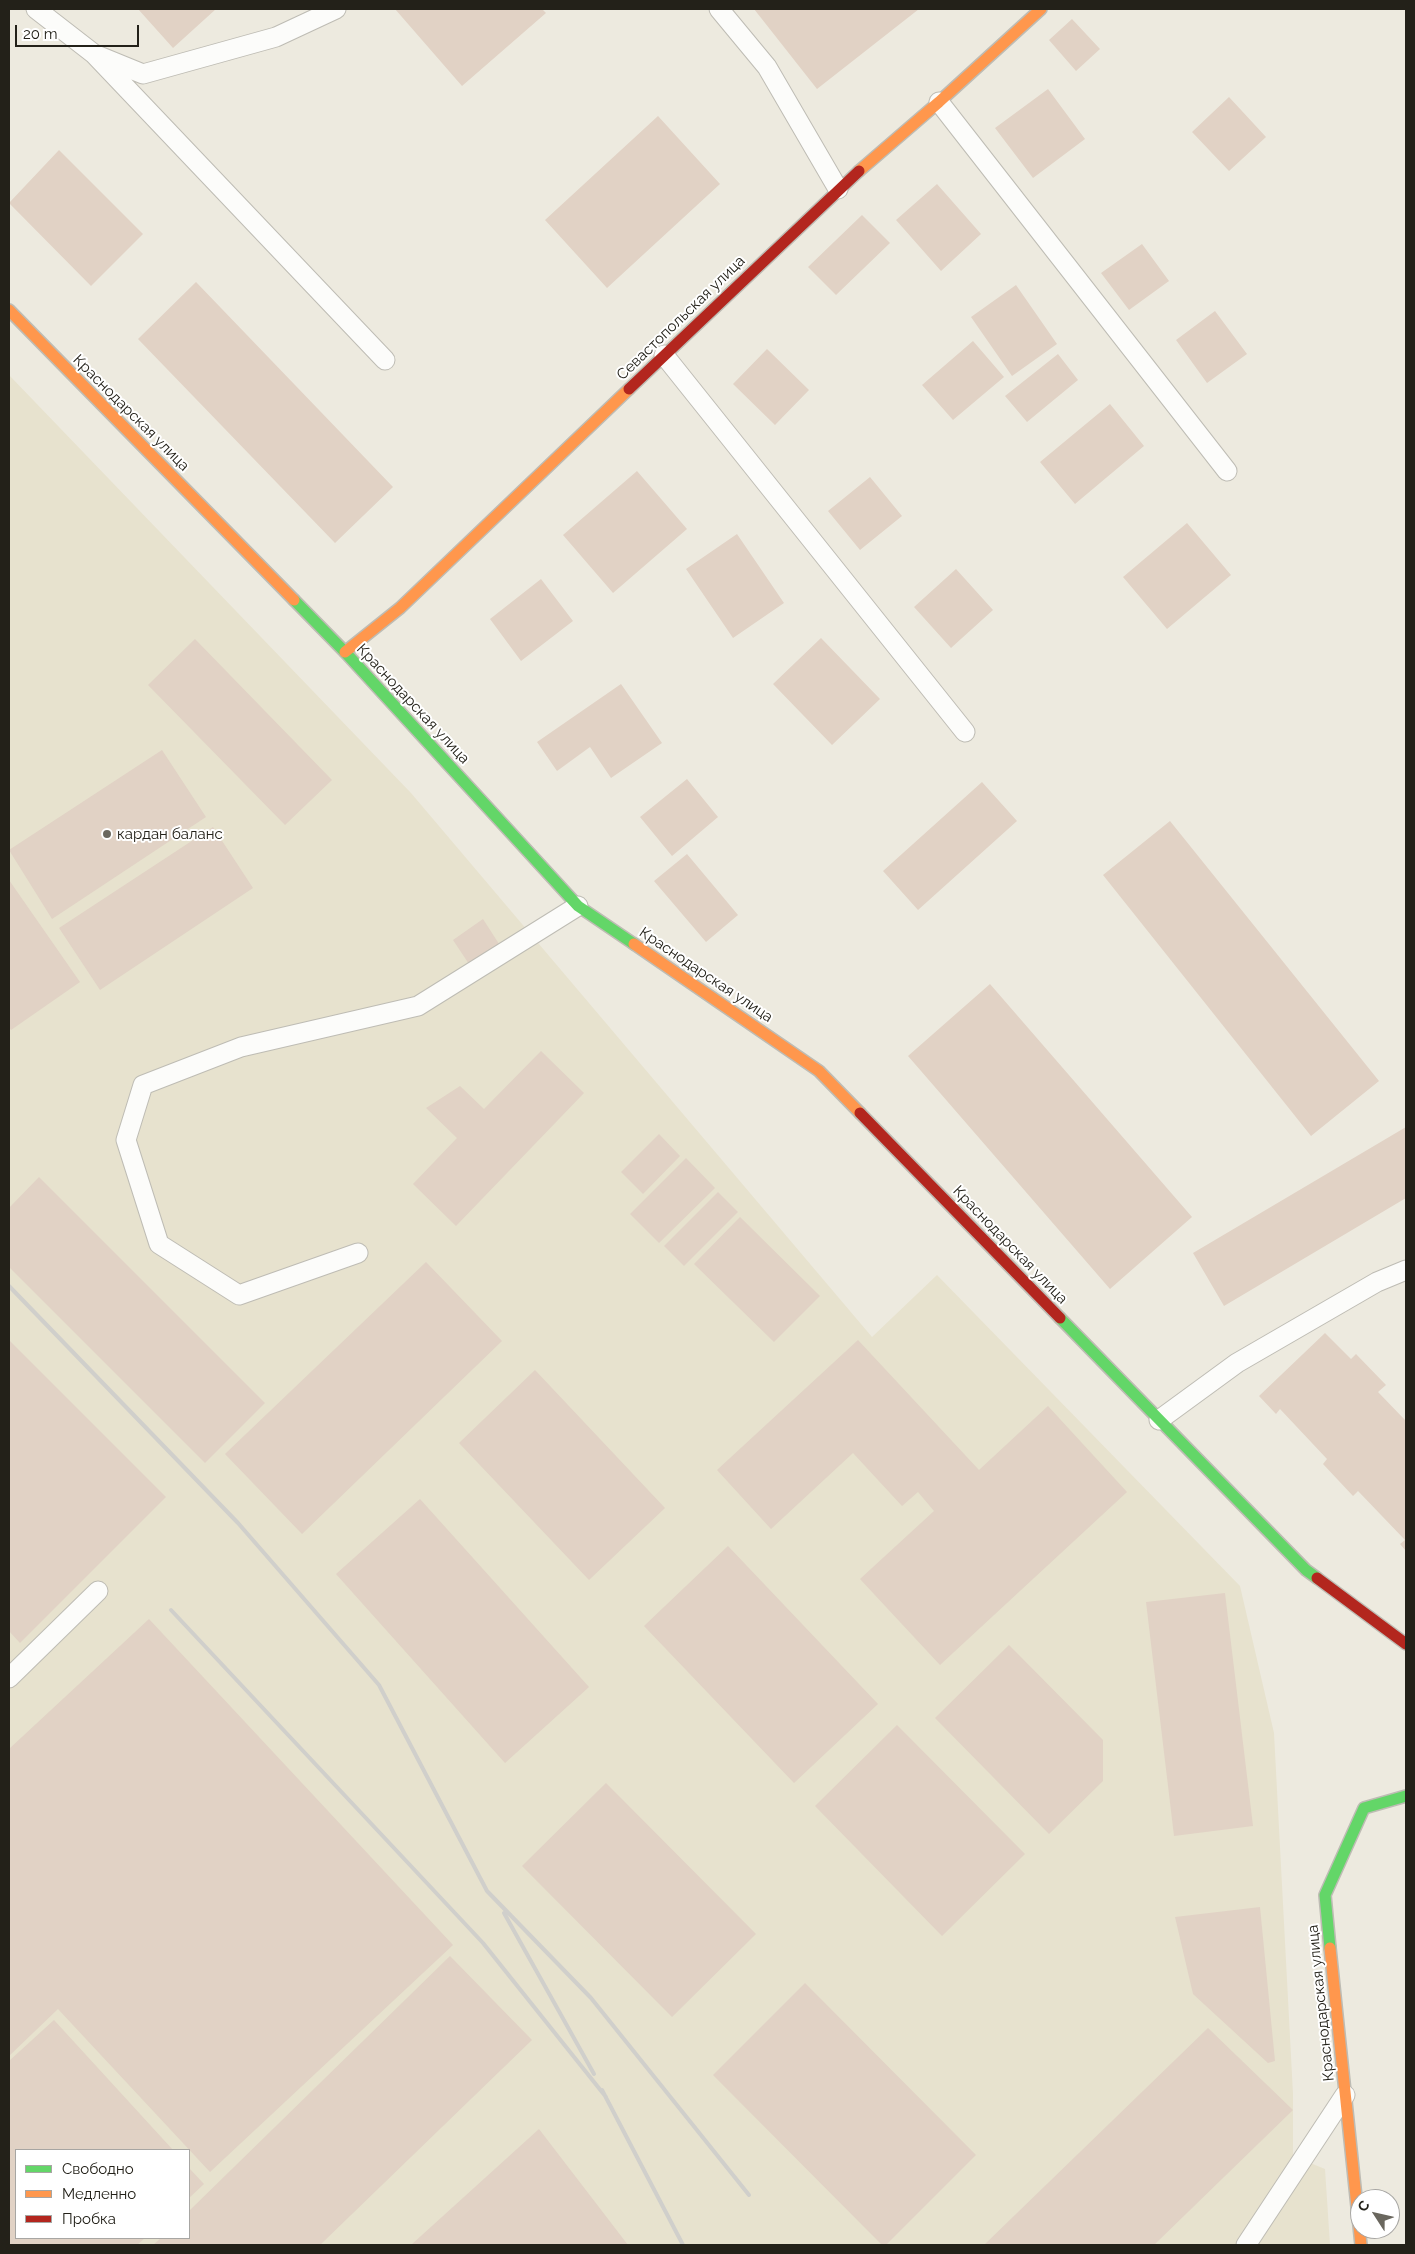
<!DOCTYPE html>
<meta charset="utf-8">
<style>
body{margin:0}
#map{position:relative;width:1415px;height:2254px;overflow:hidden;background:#edeadf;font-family:Raleway,sans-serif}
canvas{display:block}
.frame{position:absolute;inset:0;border:10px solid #232119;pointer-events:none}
.legend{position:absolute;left:15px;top:2149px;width:175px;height:90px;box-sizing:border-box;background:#fff;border:1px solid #a7a6a3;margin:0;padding:6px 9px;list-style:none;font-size:15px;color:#232119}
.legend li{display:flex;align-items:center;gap:10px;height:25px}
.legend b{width:25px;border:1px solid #a7a6a3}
.north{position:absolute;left:1350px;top:2189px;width:50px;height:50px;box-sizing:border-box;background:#fff;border:1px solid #a7a6a3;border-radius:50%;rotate:305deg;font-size:14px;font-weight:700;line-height:20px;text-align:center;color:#232119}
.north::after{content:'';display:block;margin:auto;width:18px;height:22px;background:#6a675e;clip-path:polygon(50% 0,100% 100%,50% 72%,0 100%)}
.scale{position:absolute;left:15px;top:25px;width:124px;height:22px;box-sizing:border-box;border:2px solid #232119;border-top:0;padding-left:6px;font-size:15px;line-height:18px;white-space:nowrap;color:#232119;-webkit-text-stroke:4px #fff;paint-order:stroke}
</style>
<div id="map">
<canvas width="1415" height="2254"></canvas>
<div class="frame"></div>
<ul class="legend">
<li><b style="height:6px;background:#63d668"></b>Свободно</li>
<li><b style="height:6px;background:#ff974d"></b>Медленно</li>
<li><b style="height:6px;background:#b3261e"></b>Пробка</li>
</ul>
<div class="north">С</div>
<div class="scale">20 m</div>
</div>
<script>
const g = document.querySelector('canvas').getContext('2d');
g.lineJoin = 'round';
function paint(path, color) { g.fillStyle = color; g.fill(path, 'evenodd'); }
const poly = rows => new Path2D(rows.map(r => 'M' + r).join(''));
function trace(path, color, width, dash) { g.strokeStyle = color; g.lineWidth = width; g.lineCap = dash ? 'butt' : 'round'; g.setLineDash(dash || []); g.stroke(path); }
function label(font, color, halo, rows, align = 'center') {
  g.font = font + ' Raleway,sans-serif'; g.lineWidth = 4; g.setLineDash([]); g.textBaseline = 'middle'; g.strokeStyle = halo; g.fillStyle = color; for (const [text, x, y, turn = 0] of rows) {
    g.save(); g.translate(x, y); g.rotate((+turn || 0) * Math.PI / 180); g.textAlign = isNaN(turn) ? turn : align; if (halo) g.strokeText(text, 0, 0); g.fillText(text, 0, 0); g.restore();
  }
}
paint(poly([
 [9,375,411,793,872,1337,937,1275,1240,1586,1274,1733,1293,2094,1293,2156,1325,2169,1330,2245,9,2245],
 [16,2150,189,2150,189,2238,16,2238]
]), '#e7e2ce');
paint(poly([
 [138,9,216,9,173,48],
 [395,9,542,9,546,13,462,86],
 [754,9,919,9,817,89],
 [1072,19,1100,49,1076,71,1049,40],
 [1048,89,1085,139,1033,178,995,128],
 [1229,97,1266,137,1229,171,1192,132],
 [658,116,720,184,607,288,545,220],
 [59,150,143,234,91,286,9,203],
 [937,184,981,234,941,271,896,220],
 [862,215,890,243,836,295,808,267],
 [1142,244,1169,281,1129,310,1101,273],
 [196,282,393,487,335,543,138,339],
 [1016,285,1057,344,1012,376,971,317],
 [1215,311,1247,354,1207,383,1176,340],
 [973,341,1004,377,953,420,922,385],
 [767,349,809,390,775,425,733,384],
 [1058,354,1078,380,1027,422,1005,396],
 [1110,404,1144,446,1075,504,1040,462],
 [637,471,687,529,613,593,563,535],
 [870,477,902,516,860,550,828,511],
 [1187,523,1231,575,1167,629,1123,577],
 [737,534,784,603,733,638,686,569],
 [956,569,993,610,951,648,914,607],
 [541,579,573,621,521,661,490,619],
 [821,638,880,699,832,745,773,684],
 [195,639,332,780,285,825,148,685],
 [621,684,662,743,611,778,590,747,557,771,537,742],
 [162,750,206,817,52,919,9,850],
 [687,779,718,817,672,856,640,817],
 [982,782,1017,821,918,910,883,871],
 [1170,821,1379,1081,1311,1136,1103,875],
 [213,827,253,888,100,990,59,928],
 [687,854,738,915,706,942,654,881],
 [9,880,80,982,11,1030,9,1027],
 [483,919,501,947,471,967,453,940],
 [990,984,1192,1217,1110,1289,908,1056],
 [541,1051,584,1093,456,1226,413,1184,457,1138,426,1108,460,1086,484,1109],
 [1406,1127,1406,1198,1224,1306,1193,1253],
 [659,1134,680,1156,643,1194,621,1172],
 [686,1158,715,1188,659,1243,630,1214],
 [39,1177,265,1403,205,1463,9,1267,9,1208],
 [718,1192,738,1212,684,1266,664,1246],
 [740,1217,820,1296,774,1342,694,1264],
 [426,1262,502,1341,302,1534,225,1454],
 [1325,1333,1351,1359,1356,1354,1386,1385,1378,1392,1406,1421,1406,1551,1400,1544,1405,1540,1358,1491,1353,1496,1323,1464,1327,1459,1280,1409,1276,1414,1259,1396],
 [9,1340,166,1497,20,1643,9,1631],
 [858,1340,979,1470,1048,1406,1127,1492,940,1665,860,1579,934,1511,918,1492,902,1506,853,1453,771,1529,717,1470],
 [535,1370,665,1508,589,1580,459,1443],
 [420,1499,589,1687,505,1763,336,1574],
 [728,1546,878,1704,794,1783,644,1626],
 [1225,1593,1253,1826,1174,1836,1146,1602],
 [149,1619,453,1945,210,2172,58,2009,9,2056,9,1749],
 [1009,1645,1103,1740,1103,1781,1049,1834,935,1718],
 [897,1725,1025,1854,942,1936,815,1806],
 [606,1783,756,1934,672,2017,522,1866],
 [1260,1907,1275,2061,1268,2063,1193,1994,1175,1917],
 [450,1956,532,2040,320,2245,153,2245,161,2238,189,2238,189,2211],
 [805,1983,976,2155,886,2245,882,2245,713,2075],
 [54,2020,173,2150,16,2150,16,2238,145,2238,137,2245,9,2245,9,2061],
 [1208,2028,1293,2110,1154,2245,984,2245],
 [539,2129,628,2245,411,2245],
 [189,2168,204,2184,189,2198]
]), '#e1d2c5');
const lane = poly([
 [36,9,94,54,143,74,276,37,336,9],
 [719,9,767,67,838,189],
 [94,54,385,360],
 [939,102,1227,471],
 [664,355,965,732],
 [358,1253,239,1295,159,1244,126,1140,143,1085,241,1047,418,1006,578,906],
 [1159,1420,1237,1363,1377,1282,1406,1270],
 [9,1678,98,1591],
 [1246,2245,1345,2095]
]);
const fast = poly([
 [294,600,345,652,578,906,634,944],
 [1060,1318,1306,1570,1317,1578],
 [1330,1948,1325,1895,1364,1808,1406,1796]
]);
const slow = poly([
 [859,171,939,102,1041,9],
 [9,310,294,600],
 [345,652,400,608,629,389],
 [634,944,819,1071,860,1113],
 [1330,1948,1361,2245]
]);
const jam = poly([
 [629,389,859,171],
 [860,1113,1060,1318],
 [1317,1578,1406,1644]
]);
trace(lane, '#bebcb4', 21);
trace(fast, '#bebcb4', 14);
trace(slow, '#bebcb4', 14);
trace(jam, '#bebcb4', 14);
trace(lane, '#fcfcfa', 19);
trace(fast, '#63d668', 11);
trace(slow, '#ff974d', 11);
trace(jam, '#b3261e', 11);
trace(poly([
 [9,1286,238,1523,379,1685,487,1891,591,1998,749,2195],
 [171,1610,483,1943,606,2097],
 [504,1913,594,2074],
 [602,2090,683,2245]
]), '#d0cfcb', 4);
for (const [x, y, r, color] of [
 [107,834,5,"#6a675e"]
]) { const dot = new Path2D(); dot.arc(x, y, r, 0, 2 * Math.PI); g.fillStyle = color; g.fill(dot); trace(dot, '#fff', 2); }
label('15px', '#232119', '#fff', [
 ["Севастопольская улица",681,318,-44],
 ["Краснодарская улица",131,413,45],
 ["Краснодарская улица",413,704,47],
 ["Краснодарская улица",706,975,34],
 ["Краснодарская улица",1010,1245,46],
 ["Краснодарская улица",1321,2003,-96]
]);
label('15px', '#232119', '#fff', [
 ["кардан баланс",117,834]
], 'left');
</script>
